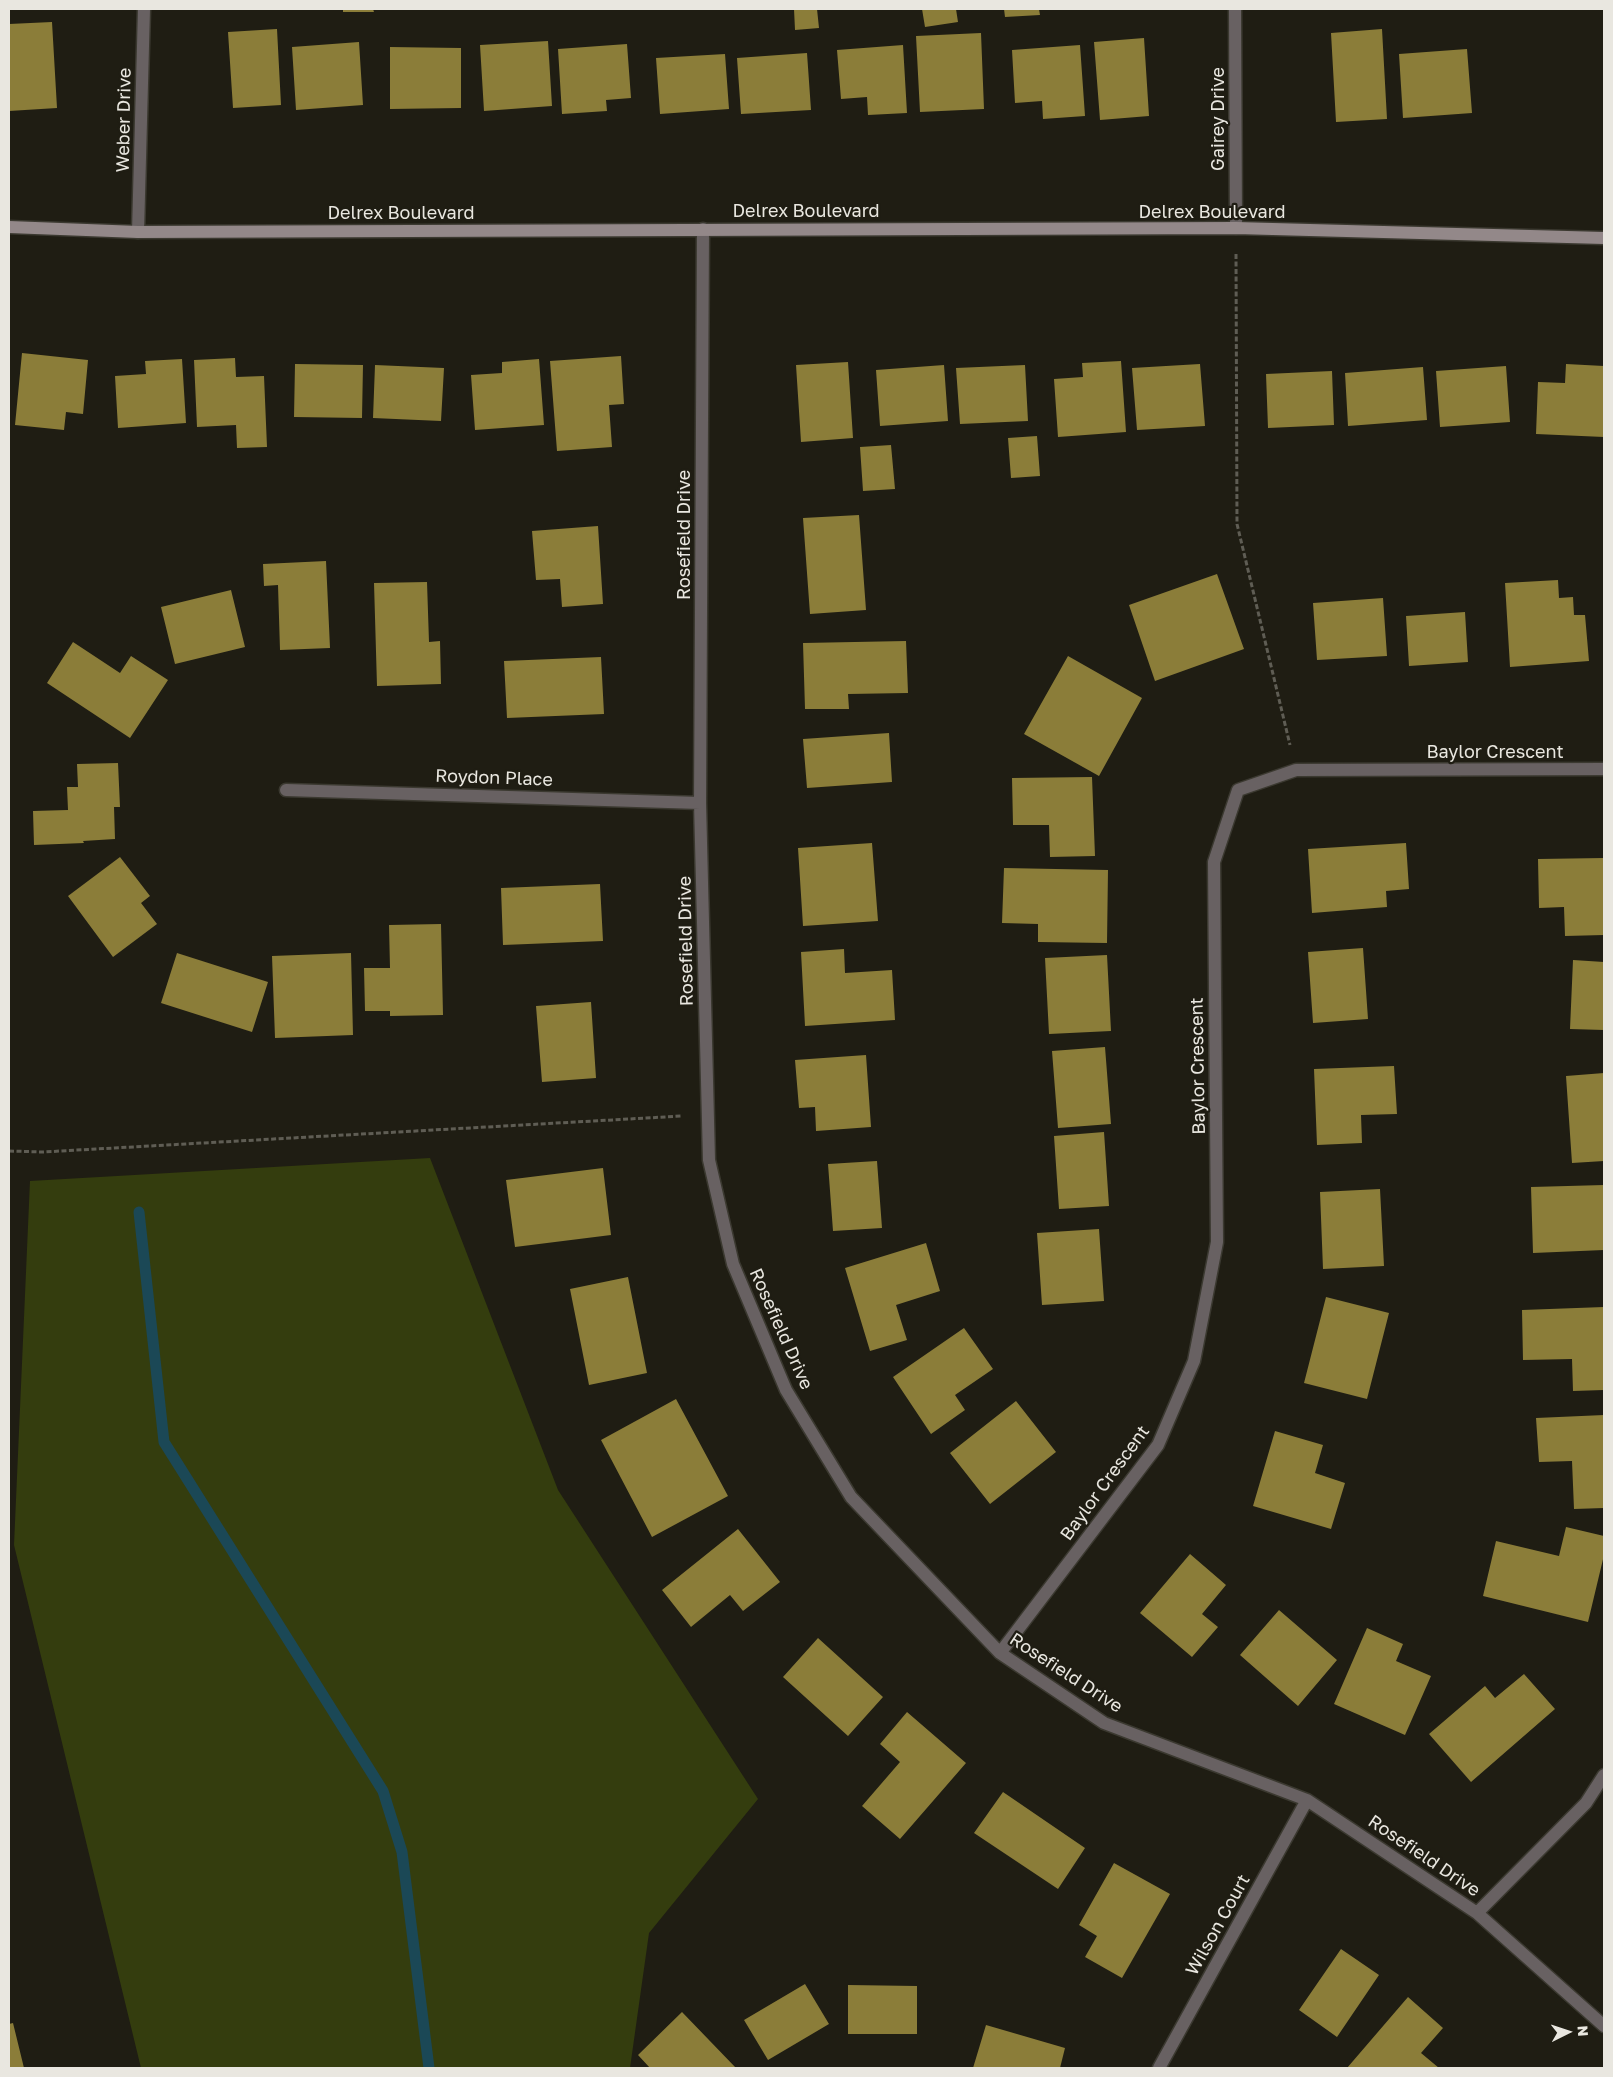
<!DOCTYPE html>
<style>
body{margin:0}
#map{position:relative;width:1613px;height:2077px;overflow:hidden;background:#1f1d13;font-family:"Golos Text",sans-serif}
canvas{display:block}
.frame{position:absolute;inset:0;border:10px solid #e9e7e0;pointer-events:none}
.north{position:absolute;left:1543px;top:2007px;width:50px;height:50px;-webkit-text-stroke:4px #1f1d13;paint-order:stroke;rotate:86deg;font-size:14px;font-weight:700;line-height:20px;text-align:center;color:#e9e7e0}
.north::after{content:'';display:block;margin:auto;width:18px;height:22px;background:#e9e7e0;clip-path:polygon(50% 0,100% 100%,50% 72%,0 100%)}
</style>
<div id="map">
<canvas width="1613" height="2077"></canvas>
<div class="frame"></div>
<div class="north">N</div>
</div>
<script>
const g = document.querySelector('canvas').getContext('2d');
g.lineJoin = 'round';
function paint(path, color) { g.fillStyle = color; g.fill(path, 'evenodd'); }
const poly = rows => new Path2D(rows.map(r => 'M' + r).join(''));
function trace(path, color, width, dash) { g.strokeStyle = color; g.lineWidth = width; g.lineCap = dash ? 'butt' : 'round'; g.setLineDash(dash || []); g.stroke(path); }
function label(font, color, halo, rows, align = 'center') {
  g.font = font + ' "Golos Text",sans-serif'; g.lineWidth = 4.5; g.setLineDash([]); g.textBaseline = 'middle'; g.strokeStyle = halo; g.fillStyle = color; for (const [text, x, y, turn = 0] of rows) {
    g.save(); g.translate(x, y); g.rotate((+turn || 0) * Math.PI / 180); g.textAlign = isNaN(turn) ? turn : align; if (halo) g.strokeText(text, 0, 0); g.fillText(text, 0, 0); g.restore();
  }
}
paint(poly([
 [430,1158,558,1490,758,1799,649,1933,630,2068,141,2068,14,1545,30,1181]
]), '#343d0e');
trace(poly([
 [139,1212,164,1442,383,1791,402,1852,429,2068]
]), '#1b4856', 11);
paint(poly([
 [343,9,373,9,374,12,343,12],
 [794,9,817,9,819,28,795,30],
 [922,9,956,9,958,22,925,27],
 [1004,9,1039,9,1040,15,1005,17],
 [52,22,57,108,9,111,9,24],
 [277,29,281,105,233,108,228,32],
 [1382,29,1387,119,1336,122,1331,33],
 [981,33,984,109,920,112,916,36],
 [1144,38,1149,116,1100,120,1094,42],
 [548,41,552,106,484,111,480,45],
 [359,42,363,105,296,110,292,47],
 [627,44,631,98,606,100,607,111,562,114,558,49],
 [903,45,907,113,868,115,867,97,841,99,837,50],
 [1080,45,1085,116,1043,119,1042,101,1015,103,1012,50],
 [390,47,461,48,461,108,390,109],
 [1467,49,1472,113,1403,118,1399,54],
 [807,53,811,110,741,114,737,58],
 [725,54,729,109,660,114,656,58],
 [22,353,88,360,83,414,66,412,64,430,15,425],
 [621,356,624,404,609,405,612,447,557,451,550,361],
 [235,358,236,377,264,376,267,447,237,448,236,425,197,427,194,360],
 [182,359,186,423,118,428,115,376,146,374,145,361],
 [539,359,544,425,475,430,471,375,502,373,502,362],
 [1121,361,1126,432,1058,437,1054,379,1083,377,1082,363],
 [848,362,853,438,801,442,796,365],
 [295,364,363,365,362,418,294,417],
 [1200,364,1205,426,1137,430,1132,368],
 [1566,364,1604,366,1604,437,1536,434,1538,382,1565,383],
 [375,365,444,368,441,421,373,418],
 [944,365,948,421,880,426,876,370],
 [1025,365,1028,421,960,424,956,368],
 [1506,366,1510,422,1440,427,1436,371],
 [1423,367,1427,420,1348,426,1345,373],
 [1332,371,1334,425,1268,428,1266,374],
 [1037,436,1040,476,1011,478,1008,438],
 [891,445,895,489,863,491,860,447],
 [859,515,866,610,810,614,803,518],
 [598,526,603,604,562,607,560,579,536,580,532,531],
 [326,561,330,648,280,650,278,585,264,586,263,564],
 [1217,574,1244,649,1155,681,1129,605],
 [1558,580,1559,598,1573,597,1574,615,1585,615,1589,661,1510,667,1505,583],
 [427,582,429,642,440,641,441,684,377,686,374,583],
 [231,590,245,647,175,664,161,607],
 [1383,598,1387,656,1317,660,1313,603],
 [1465,612,1468,662,1409,666,1406,616],
 [906,641,908,693,848,694,849,709,805,709,803,643],
 [73,642,120,673,131,656,168,680,130,738,47,683],
 [1068,656,1142,698,1099,776,1024,734],
 [601,657,604,714,507,718,504,661],
 [889,733,892,782,807,788,803,739],
 [118,763,120,807,114,807,115,839,83,841,84,843,34,845,33,811,68,810,67,787,78,787,77,764],
 [1092,777,1095,856,1050,857,1049,825,1013,825,1012,778],
 [872,843,878,921,803,926,798,848],
 [1406,843,1409,889,1386,891,1387,907,1312,913,1308,849],
 [120,857,150,896,141,903,157,924,113,957,68,896],
 [1604,858,1604,935,1565,936,1564,907,1539,908,1538,859],
 [1004,868,1108,870,1107,943,1038,942,1038,924,1002,923],
 [600,884,603,941,503,945,501,888],
 [441,924,443,1015,390,1016,390,1011,365,1011,364,968,390,968,389,925],
 [1363,948,1368,1019,1313,1023,1308,952],
 [844,949,845,973,892,970,895,1020,805,1026,801,952],
 [177,953,268,982,252,1032,161,1003],
 [351,953,353,1035,275,1038,272,956],
 [1107,955,1111,1031,1049,1034,1045,958],
 [1573,960,1604,962,1604,1030,1570,1029],
 [591,1002,596,1078,542,1082,536,1006],
 [1105,1047,1111,1124,1058,1128,1052,1051],
 [866,1055,871,1127,816,1131,815,1107,799,1108,795,1060],
 [1394,1066,1397,1114,1361,1115,1362,1143,1317,1145,1314,1069],
 [1604,1073,1604,1161,1572,1163,1566,1076],
 [1104,1132,1109,1206,1059,1209,1054,1136],
 [877,1161,882,1228,833,1231,828,1164],
 [603,1168,611,1235,515,1247,506,1180],
 [1604,1185,1604,1250,1533,1253,1531,1187],
 [1380,1189,1384,1266,1323,1269,1320,1192],
 [1099,1229,1104,1301,1042,1305,1037,1233],
 [926,1243,940,1291,896,1305,907,1340,870,1351,845,1268],
 [628,1277,647,1373,589,1385,570,1289],
 [1326,1297,1389,1313,1367,1399,1304,1383],
 [1604,1307,1604,1390,1573,1391,1572,1359,1523,1360,1522,1310],
 [964,1328,993,1369,955,1395,965,1410,931,1434,893,1377],
 [676,1399,728,1496,652,1537,601,1440],
 [1016,1401,1056,1452,990,1504,950,1453],
 [1604,1415,1604,1508,1574,1509,1572,1461,1539,1462,1536,1418],
 [1275,1431,1323,1445,1315,1473,1345,1483,1331,1529,1253,1506],
 [1566,1527,1604,1536,1604,1555,1588,1622,1483,1596,1496,1541,1559,1556],
 [738,1529,780,1582,743,1611,730,1595,691,1627,662,1590],
 [1190,1554,1226,1585,1202,1614,1218,1627,1192,1657,1140,1613],
 [1279,1610,1337,1660,1298,1706,1240,1655],
 [1367,1628,1403,1644,1396,1661,1431,1676,1405,1735,1334,1704],
 [818,1638,883,1697,848,1736,783,1677],
 [1524,1674,1555,1709,1471,1782,1429,1734,1485,1686,1495,1698],
 [907,1712,966,1763,900,1839,862,1806,900,1762,880,1744],
 [1003,1792,1085,1848,1058,1889,974,1833],
 [1114,1863,1170,1894,1122,1978,1085,1957,1097,1936,1079,1925],
 [1341,1949,1379,1975,1337,2037,1299,2010],
 [805,1984,829,2024,768,2060,744,2020],
 [848,1985,917,1986,917,2034,848,2034],
 [1408,1997,1443,2028,1421,2053,1439,2068,1347,2068],
 [682,2012,736,2068,650,2068,638,2055],
 [13,2023,24,2068,9,2068,9,2024],
 [986,2025,1065,2048,1060,2068,973,2068]
]), '#8b7d39');
const street = poly([
 [1235,9,1236,228],
 [703,229,700,803,709,1160,733,1264,786,1390,851,1497,1000,1653,1104,1723,1307,1800,1477,1913,1604,2026],
 [138,232,144,9],
 [286,790,700,803],
 [1000,1653,1158,1445,1194,1361,1217,1242,1214,862,1238,790,1296,770,1604,769],
 [1477,1913,1586,1803,1604,1775],
 [1159,2068,1307,1800]
]);
const secondary = poly([
 [9,227,138,232,1236,228,1604,238]
]);
trace(street, '#3b3930', 15);
trace(secondary, '#3b3930', 15);
trace(poly([
 [1236,254,1237,524,1290,745],
 [9,1151,43,1152,682,1116]
]), '#5f5d54', 3, [5, 2.5]);
trace(street, '#686162', 12);
trace(secondary, '#938889', 12);
label('18px', '#e9e7e0', '#1f1d13', [
 ["Gairey Drive",1218,119,-90],
 ["Weber Drive",124,120,-89],
 ["Delrex Boulevard",806,211],
 ["Delrex Boulevard",1212,212],
 ["Delrex Boulevard",401,213],
 ["Rosefield Drive",684,535,-90],
 ["Baylor Crescent",1495,752],
 ["Roydon Place",494,778,2],
 ["Rosefield Drive",686,941,-91],
 ["Baylor Crescent",1198,1066,-91],
 ["Rosefield Drive",781,1329,66],
 ["Baylor Crescent",1105,1483,-54],
 ["Rosefield Drive",1066,1673,33],
 ["Rosefield Drive",1424,1856,34],
 ["Wilson Court",1218,1925,-61]
]);
</script>
